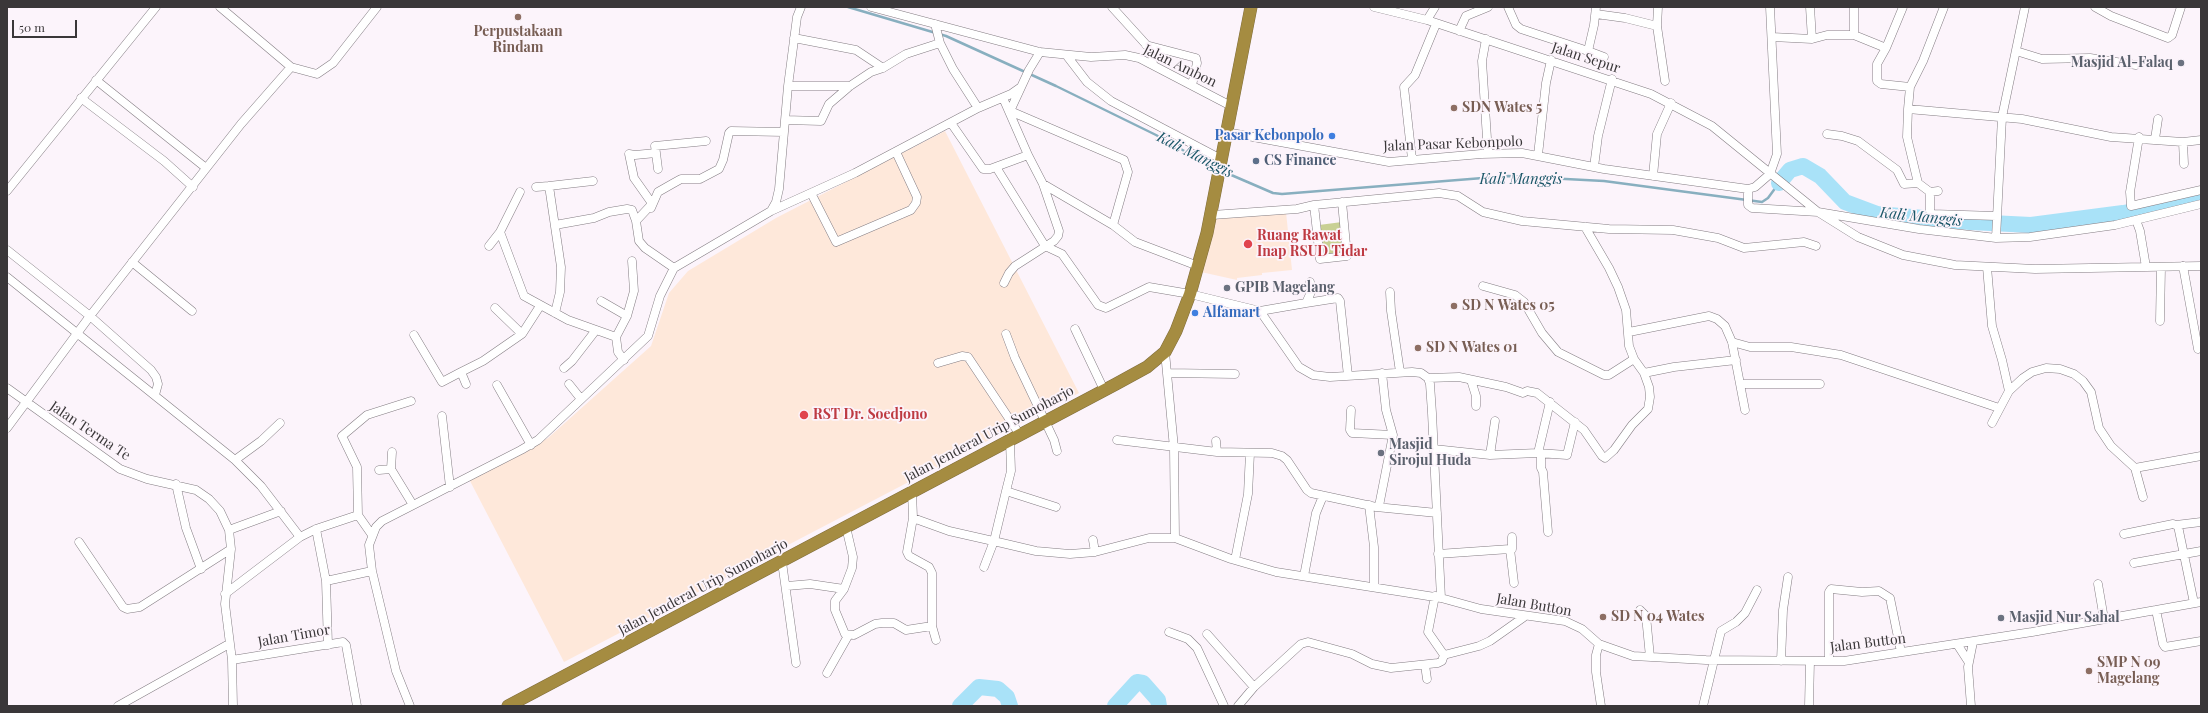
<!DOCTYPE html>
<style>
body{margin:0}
#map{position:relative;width:2208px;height:713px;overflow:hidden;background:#fcf4fb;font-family:"Playfair Display",serif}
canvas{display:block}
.frame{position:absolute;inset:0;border:8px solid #3a3739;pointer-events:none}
.scale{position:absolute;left:12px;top:20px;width:65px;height:18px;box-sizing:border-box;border:2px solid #3a3739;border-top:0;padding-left:5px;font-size:12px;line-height:14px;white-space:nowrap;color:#3a3739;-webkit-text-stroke:3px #fcf4fb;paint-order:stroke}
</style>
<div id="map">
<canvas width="2208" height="713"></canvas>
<div class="frame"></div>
<div class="scale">50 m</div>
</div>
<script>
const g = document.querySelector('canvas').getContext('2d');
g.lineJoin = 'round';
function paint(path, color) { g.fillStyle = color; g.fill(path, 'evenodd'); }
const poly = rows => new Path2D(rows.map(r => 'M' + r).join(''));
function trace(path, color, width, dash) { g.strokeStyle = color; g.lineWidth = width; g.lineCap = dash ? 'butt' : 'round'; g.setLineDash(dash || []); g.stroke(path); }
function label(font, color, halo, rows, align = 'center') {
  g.font = font + ' "Playfair Display",serif'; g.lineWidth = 3.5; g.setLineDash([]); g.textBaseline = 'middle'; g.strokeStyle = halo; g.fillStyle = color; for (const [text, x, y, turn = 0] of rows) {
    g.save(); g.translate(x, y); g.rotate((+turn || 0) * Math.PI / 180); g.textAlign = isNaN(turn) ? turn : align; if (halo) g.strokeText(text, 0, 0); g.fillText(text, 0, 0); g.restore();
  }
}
paint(poly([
 [945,131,1079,393,564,662,469,479,548,438,651,346,669,293,688,271,776,218],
 [1286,212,1292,270,1262,273,1262,275,1237,278,1237,280,1201,272,1212,218]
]), '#fee8da');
paint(poly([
 [1342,222,1344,253,1322,256,1319,225]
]), '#c9d094');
trace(poly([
 [848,7,946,36,1056,86,1156,135,1216,169],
 [1222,171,1273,193,1282,194,1508,176,1604,181,1762,202,1768,198,1779,183]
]), '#88afbf', 2.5);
trace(poly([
 [1779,183,1790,170,1803,166,1820,176,1845,202,1877,214,1970,222,2031,225,2123,213,2201,199],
 [960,706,979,687,998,689,1007,697,1010,706],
 [1115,706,1137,682,1143,683,1158,700,1159,706]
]), '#a9e2f8', 16);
const minor = poly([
 [220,7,291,67,317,74,333,63,377,7],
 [871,7,1040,52,1091,57,1125,55,1139,58,1231,106],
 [1112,7,1152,51,1153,65],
 [1374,7,1427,20,1651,94,1712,126,1818,212,1858,237,1903,255,1955,265,2035,269,2201,266],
 [1508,7,1516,25,1521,29,1588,51,1594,25,1596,7],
 [1658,7,1657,26,1665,81],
 [1810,7,1812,39],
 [2095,7,2111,16,2168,38,2172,35,2181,7],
 [1596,14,1625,18,1657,26],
 [1427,20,1435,7],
 [935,24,940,43,953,69,978,108],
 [1459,31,1466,16,1488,7],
 [1854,35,1854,7],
 [1772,37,1812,39,1827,35,1854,35,1886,48,1903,7],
 [794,38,856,50,883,68],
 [1486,39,1482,61,1488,154],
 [1146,45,1196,58,1197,63,1192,85],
 [1886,48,1877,64,1877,81,1881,84,1910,87],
 [1588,51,1604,57],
 [2016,51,2042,59,2090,58,2136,65],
 [1040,52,1029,70,1010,111,1124,160,1128,172,1113,225,1135,242,1198,266],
 [1067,56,1087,82,1111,101,1221,159],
 [96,80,206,168],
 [788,86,850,86],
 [81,98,164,161,193,187],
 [1003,98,1028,155,1043,184,1059,231,1058,236,1054,241,1015,266,1009,273,1004,283],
 [1908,109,2022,119,2111,137,2183,142,2201,140],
 [785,120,821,121,829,104,850,86,871,72,883,68,906,54,940,43],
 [951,123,983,169,990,169,1028,155],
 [1226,132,1389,162,1481,154,1522,153,1604,169,1748,189,1755,187,1770,174,1777,154,1770,7],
 [1827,134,1842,136,1858,141,1897,170,1904,184,1918,183],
 [2139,137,2130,192,2131,206,2201,190],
 [2155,139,2158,119],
 [2183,142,2184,164],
 [656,153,658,169],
 [1538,155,1546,83,1551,60],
 [1412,159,1404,87,1415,75,1436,24],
 [996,167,1045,246,1062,254,1098,305,1106,308,1149,287,1190,294,1260,311,1299,367,1313,375,1330,377,1412,372,1421,373,1428,378,1430,384,1432,413,1441,598,1481,609,1565,621,1582,629,1599,644,1633,656,1706,660,1844,661,2032,632,2201,602],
 [1594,167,1598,136,1612,79],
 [1653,176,1657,134,1671,103],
 [1043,184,1113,225],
 [536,187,549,186],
 [1748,189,1748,205,1752,208,1818,212,1919,229,1996,238,2030,237,2115,225,2201,204],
 [7,191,156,7],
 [1938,191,1930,192,1918,183,1907,137,1908,109,1910,87,1923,61,1944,7],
 [520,192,500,232,524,296,568,320,616,337,618,352,624,360],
 [1930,192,1930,211,1932,214,1996,216],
 [811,193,836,242,911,210,916,203,917,197,896,152],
 [1314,205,1320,259,1347,256,1342,202],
 [651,208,658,192,672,184,681,179,700,179,719,169,723,160,729,133,731,131,784,132],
 [771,211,855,173,978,108,1011,94,1021,87],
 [1212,215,1297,209,1314,205,1439,193,1458,196,1483,212,1522,221,1609,229,1673,230,1718,238,1744,248,1804,242,1816,246],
 [2136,220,2140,231,2146,267],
 [555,225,594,218,609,212,627,209,632,210,636,221],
 [1996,238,2002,117,2025,7],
 [489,246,500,232],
 [7,250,90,316,151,370,156,377,158,384,155,395],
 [132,262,192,311],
 [2183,266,2198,349],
 [1987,267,1992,326,2002,360,2009,391,1992,423],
 [674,268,645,248,639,241,636,221,651,205,651,202,634,178,629,154,635,155,656,153,655,146,706,141],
 [7,277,235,460,261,486,300,537],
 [1483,286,1515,295,1524,302,1542,333,1558,352,1604,375,1609,375,1634,359],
 [1390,292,1391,311,1400,372],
 [601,301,627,316],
 [1306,303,1338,298,1340,301,1348,376],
 [495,308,522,334,540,306],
 [1260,311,1306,303,1311,292,1310,282],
 [555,313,560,292,561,267,549,186,593,181],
 [2160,321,2161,267],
 [1075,329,1104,390],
 [1629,332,1709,316,1717,319,1725,326,1732,342,1745,410],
 [1006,334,1015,358,1054,440,1057,451],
 [414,335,442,382,461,372,466,384],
 [616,337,627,316,634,291,632,261],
 [1732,342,1750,347,1791,347,1841,355,1999,408],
 [1165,352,1174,448,1175,538],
 [938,363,962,356,968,357,1020,435],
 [564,368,572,361,596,330],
 [461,372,483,361,522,334],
 [1167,373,1235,374],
 [1644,373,1674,367,1736,360],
 [1428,378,1459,377,1506,387,1523,393,1527,391,1537,393,1584,430,1602,456,1605,458,1614,450,1632,425,1648,409,1650,397,1649,387,1644,373,1634,359,1629,346,1626,310,1618,287,1609,268,1585,227],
 [1471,380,1476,396,1476,406],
 [569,384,581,399],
 [1741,384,1820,384],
 [497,385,531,445],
 [7,388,120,469,147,479,196,490,209,499,220,511,229,530,231,549,225,604,232,660,233,706],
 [2009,391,2023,378,2032,372,2046,368,2060,369,2074,374,2083,381,2091,392,2099,428,2111,446,2135,468,2143,497],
 [1351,410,1350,430,1352,433,1393,435],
 [442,416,450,487],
 [7,428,90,316,241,124,291,67],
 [1117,440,1217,452,1216,441],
 [1434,449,1490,455,1538,453,1550,402],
 [1217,452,1272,453,1282,456,1287,460,1307,490,1311,493,1376,507,1379,506,1393,435,1386,410,1382,373],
 [1538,453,1567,455,1575,422],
 [1541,454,1541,468,1543,472,1548,532],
 [1490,455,1495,421],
 [235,460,261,441,280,423],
 [2135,468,2201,456],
 [391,469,392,452],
 [379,470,391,469,413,505],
 [176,484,186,528,201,569],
 [1006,491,1011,471,1010,441],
 [912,492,913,518,907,552,909,556,929,567,932,573,932,626,936,640],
 [1369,505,1374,547,1374,586],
 [1376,507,1437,513],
 [358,515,357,467,342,436,367,415,411,401],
 [913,518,949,531,1002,543,1036,551,1070,554,1095,552,1149,538,1175,538,1231,559,1276,572,1441,598],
 [2176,525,2201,522],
 [846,527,853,557,852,568,844,589,835,601,835,610,845,634,854,635,875,624,882,623,894,623,906,630,932,626],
 [316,529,326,581,328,645],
 [229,530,281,511],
 [2124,534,2173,524,2178,526,2194,603],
 [1093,540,1095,552],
 [79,542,123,607,127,609,140,607,231,549],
 [1510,549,1512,549,1512,537],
 [1438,554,1510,549,1514,583],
 [1235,560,1248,494,1250,453],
 [782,562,796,663],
 [2134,563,2201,551],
 [984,567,994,541,1006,491,1056,507],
 [1304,576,1316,513,1323,496],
 [326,581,372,571],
 [2098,584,2104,619],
 [787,586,810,584,844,589],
 [225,594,300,537,316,529,358,515,372,535],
 [1640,610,1646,616,1650,657],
 [2156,610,2163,644,2165,647,2201,641],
 [1169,632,1188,639,1197,648,1224,706],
 [1207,634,1254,687,1301,644,1308,642,1352,654,1372,664,1391,668,1438,663,1442,661,1444,655,1428,632,1435,596],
 [1599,644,1596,655,1596,672,1601,706],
 [1957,644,1968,661],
 [1444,655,1479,646,1490,641,1524,617],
 [232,660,343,642,346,645,357,706],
 [1781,661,1783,610,1788,577],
 [1829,661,1829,592,1831,589,1862,592,1879,591,1890,598,1901,652],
 [1425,665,1427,679],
 [827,673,848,636],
 [118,706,229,644],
 [410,706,396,671,372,571,369,545,376,527,382,521,521,450,538,440,648,336,660,296,674,268,771,211,776,202,779,189,788,86,797,17,801,7],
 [1238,706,1254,687],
 [1703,706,1721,631,1736,622,1745,613,1757,590],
 [1809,706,1810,661],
 [1971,706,1968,667,1973,642]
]);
const highway = poly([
 [508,706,1116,384,1147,367,1165,352,1176,331,1190,294,1207,233,1251,7]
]);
trace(minor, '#847d83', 9);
trace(highway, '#806e3e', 13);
trace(minor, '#fff', 8);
trace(highway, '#a58c41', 12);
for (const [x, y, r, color] of [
 [518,17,4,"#8d6e63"],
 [2181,63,4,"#6b7280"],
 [1454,108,4,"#8d6e63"],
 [1332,136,4,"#3f7fe0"],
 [1256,161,4,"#5c6f8a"],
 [1248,244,5,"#e0444e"],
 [1227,288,4,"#6b7280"],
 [1454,306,4,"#8d6e63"],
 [1195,313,4,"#3f7fe0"],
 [1418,348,4,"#8d6e63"],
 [804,415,5,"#e0444e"],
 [1381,453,4,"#6b7280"],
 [1603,617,4,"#8d6e63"],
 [2001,618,4,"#6b7280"],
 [2089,671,4,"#8d6e63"]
]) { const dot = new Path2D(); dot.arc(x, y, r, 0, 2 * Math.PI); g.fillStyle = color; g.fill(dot); trace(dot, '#fcf4fb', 1.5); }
label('bold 14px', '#785e54', '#fcf4fb', [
 ["Perpustakaan",518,32,"center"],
 ["Rindam",518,48,"center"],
 ["SDN Wates 5",1462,108],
 ["SD N Wates 05",1462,306],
 ["SD N Wates 01",1426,348],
 ["SD N 04 Wates",1611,617],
 ["SMP N 09",2097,663],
 ["Magelang",2097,679]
], 'left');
label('14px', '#3a3739', '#fcf4fb', [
 ["Jalan Sepur",1586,58,18],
 ["Jalan Ambon",1180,66,26],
 ["Jalan Pasar Kebonpolo",1453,144,-2],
 ["Jalan Terma Te",90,431,34],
 ["Jalan Jenderal Urip Sumoharjo",989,434,-28],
 ["Jalan Jenderal Urip Sumoharjo",703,587,-28],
 ["Jalan Button",1534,605,10],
 ["Jalan Timor",294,636,-10],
 ["Jalan Button",1868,643,-7]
]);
label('bold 14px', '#5b616d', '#fcf4fb', [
 ["Masjid Al-Falaq",2173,63,"right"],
 ["GPIB Magelang",1235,288],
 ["Masjid",1389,445],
 ["Sirojul Huda",1389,461],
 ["Masjid Nur Sahal",2009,618]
], 'left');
label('bold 14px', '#366cbe', '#fcf4fb', [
 ["Pasar Kebonpolo",1324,136],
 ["Alfamart",1203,313,"left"]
], 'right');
label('bold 14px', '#4e5e75', '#fcf4fb', [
 ["CS Finance",1264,161]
], 'left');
label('bold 14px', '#be3a42', '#fcf4fb', [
 ["Ruang Rawat",1257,236],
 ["Inap RSUD Tidar",1257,252],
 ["RST Dr. Soedjono",813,415]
], 'left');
label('italic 15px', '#1b5769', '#fcf4fb', [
 ["Kali Manggis",1195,155,27],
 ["Kali Manggis",1521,179],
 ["Kali Manggis",1921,217,6]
]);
</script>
